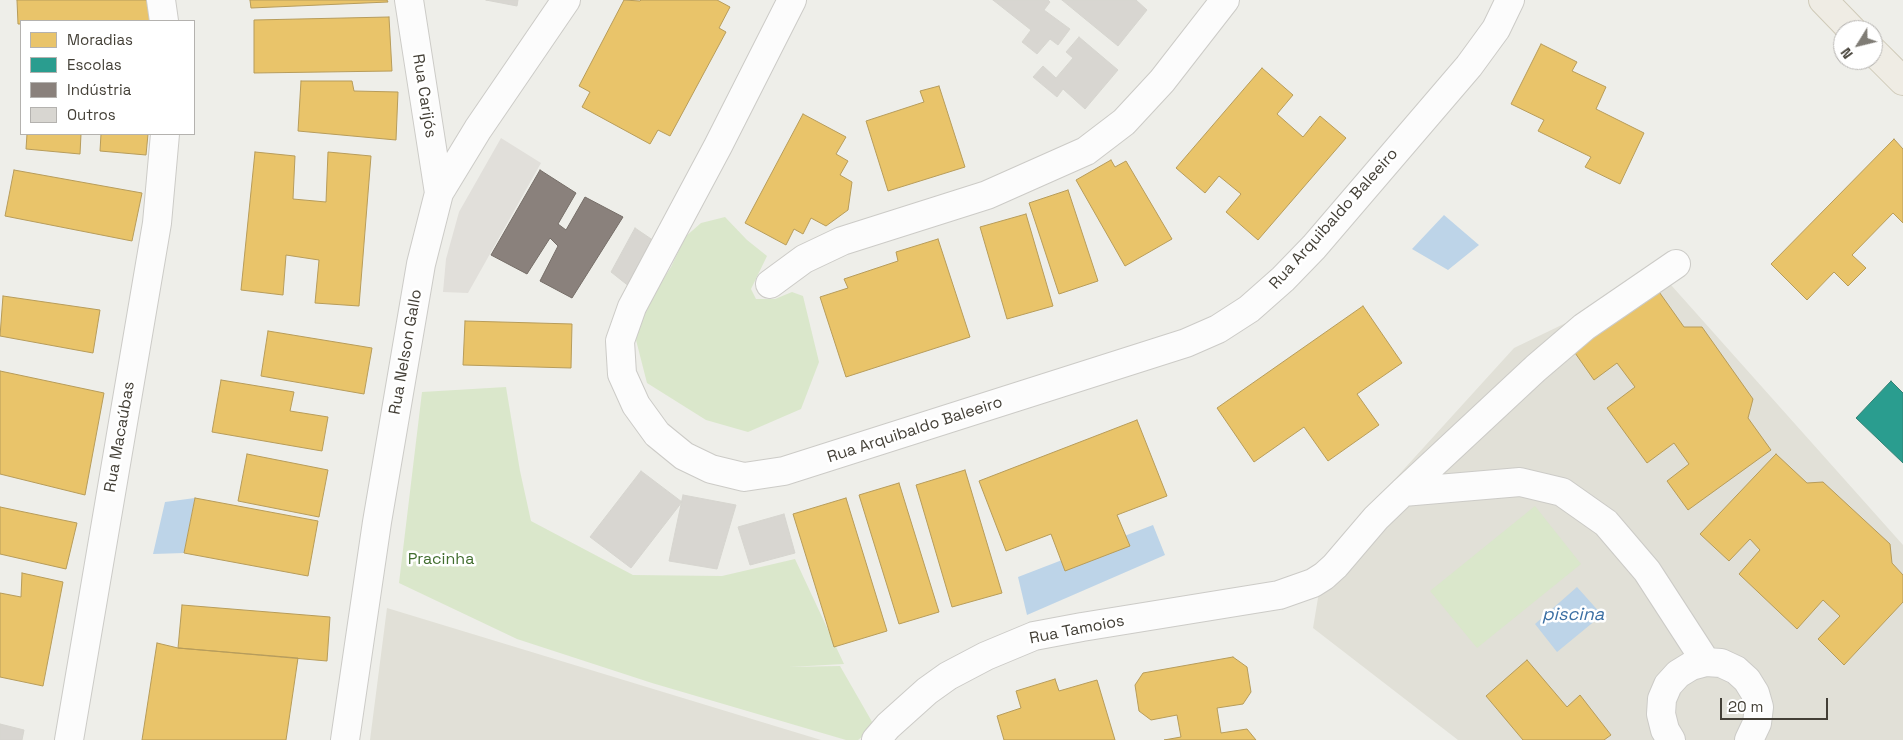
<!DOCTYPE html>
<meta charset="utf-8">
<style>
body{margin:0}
#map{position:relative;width:1903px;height:740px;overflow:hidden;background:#eeeee9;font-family:"Space Grotesk",sans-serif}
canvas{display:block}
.legend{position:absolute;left:20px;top:20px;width:175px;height:115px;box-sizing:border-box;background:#fff;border:1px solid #b4b2af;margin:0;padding:6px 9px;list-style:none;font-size:15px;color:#433f36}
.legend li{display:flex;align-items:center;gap:10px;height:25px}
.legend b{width:25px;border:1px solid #b4b2af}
.north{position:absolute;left:1833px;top:20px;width:50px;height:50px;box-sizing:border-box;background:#fff;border:1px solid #b4b2af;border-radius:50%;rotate:234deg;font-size:14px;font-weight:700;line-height:20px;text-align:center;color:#433f36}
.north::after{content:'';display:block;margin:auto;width:18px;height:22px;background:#7f7c75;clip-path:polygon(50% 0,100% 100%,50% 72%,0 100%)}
.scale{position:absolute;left:1720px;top:698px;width:108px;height:22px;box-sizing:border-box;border:2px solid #433f36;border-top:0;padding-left:6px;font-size:15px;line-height:18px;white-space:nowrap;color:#433f36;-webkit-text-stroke:4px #fff;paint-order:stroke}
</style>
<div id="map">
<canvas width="1903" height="740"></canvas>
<ul class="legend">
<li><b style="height:14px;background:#e9c46a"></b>Moradias</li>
<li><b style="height:14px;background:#2a9d8f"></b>Escolas</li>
<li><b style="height:14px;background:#8a817c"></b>Indústria</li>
<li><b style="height:14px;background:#d8d6d1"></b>Outros</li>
</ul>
<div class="north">N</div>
<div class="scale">20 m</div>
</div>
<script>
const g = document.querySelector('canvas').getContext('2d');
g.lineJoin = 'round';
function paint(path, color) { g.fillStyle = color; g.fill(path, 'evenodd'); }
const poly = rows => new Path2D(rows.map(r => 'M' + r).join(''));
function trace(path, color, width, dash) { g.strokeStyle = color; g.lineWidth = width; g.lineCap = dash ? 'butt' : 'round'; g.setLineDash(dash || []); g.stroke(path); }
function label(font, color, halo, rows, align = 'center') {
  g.font = font + ' "Space Grotesk",sans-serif'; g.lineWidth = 5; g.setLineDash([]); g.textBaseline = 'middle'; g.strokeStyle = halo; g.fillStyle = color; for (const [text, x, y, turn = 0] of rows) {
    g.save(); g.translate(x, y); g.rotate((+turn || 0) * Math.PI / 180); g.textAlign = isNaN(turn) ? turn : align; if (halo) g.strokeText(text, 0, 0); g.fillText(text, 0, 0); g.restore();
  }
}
paint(poly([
 [1663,276,1903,545,1903,740,1458,740,1313,628,1325,556,1514,348],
 [387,608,821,740,370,740]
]), '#e1e0d7');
paint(poly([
 [501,138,541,163,468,293,443,292,446,259,459,212]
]), '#e1dfda');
paint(poly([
 [725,217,747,240,767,256,751,289,756,299,775,299,792,292,803,296,819,362,801,409,748,432,706,420,647,383,636,340,642,312,671,267,685,237,701,223],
 [506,387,520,471,531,521,633,575,722,576,795,559,844,664,789,667,840,666,875,727,858,740,846,740,652,683,517,639,399,583,422,392],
 [1535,506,1581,564,1477,648,1430,591]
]), '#dae7cb');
paint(poly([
 [1444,215,1479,245,1448,270,1412,249],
 [195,498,184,553,153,554,165,502],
 [1153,525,1165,555,1027,615,1018,577],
 [1577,587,1602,615,1557,652,1535,624]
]), '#bdd4e8');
const homes = poly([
 [17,0,155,0,155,21,21,21,21,24,18,24,17,0],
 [250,0,387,0,388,2,251,8,250,0],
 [624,0,640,1,641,0,717,0,730,7,719,28,726,32,670,136,658,130,650,144,582,107,590,92,579,86,624,0],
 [389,17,392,71,254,73,254,20,389,17],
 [1541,44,1577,62,1572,71,1606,87,1596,109,1644,133,1620,184,1585,167,1591,157,1538,131,1544,120,1511,104,1541,44],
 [1262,68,1293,95,1277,114,1303,137,1320,116,1346,138,1258,240,1226,212,1241,194,1219,176,1205,193,1176,168,1262,68],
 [301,81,352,81,354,91,398,92,396,140,298,131,301,81],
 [939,86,965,167,888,191,866,121,924,102,920,91,939,86],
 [803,114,846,137,836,154,848,161,840,175,852,182,848,210,826,226,811,218,803,234,794,229,786,245,745,223,803,114],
 [27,134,81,134,80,154,26,149,27,134],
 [101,134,148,134,146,155,100,151,101,134],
 [1894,139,1903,149,1903,223,1893,213,1852,255,1866,268,1848,286,1834,272,1807,300,1771,264,1894,139],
 [255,152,295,156,293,199,326,202,328,152,371,156,359,306,315,303,319,260,286,255,283,295,241,290,255,152],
 [1111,160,1115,167,1126,161,1172,239,1125,266,1076,180,1111,160],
 [14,170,142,193,132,241,5,216,14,170],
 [1068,190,1098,281,1059,294,1029,203,1068,190],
 [1026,214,1053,306,1007,319,980,227,1026,214],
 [938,239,970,337,846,377,820,297,848,288,844,279,898,261,896,252,938,239],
 [1657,289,1684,327,1702,327,1753,399,1748,418,1771,450,1688,510,1667,481,1689,464,1674,443,1647,463,1607,408,1635,387,1617,363,1594,380,1573,350,1657,289],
 [3,296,100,310,93,353,0,336,3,296],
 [1363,306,1402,363,1357,394,1379,425,1328,461,1304,427,1254,462,1217,408,1363,306],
 [465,321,572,324,571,368,463,365,465,321],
 [268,331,372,348,364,394,261,376,268,331],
 [0,371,104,393,85,495,0,474,0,371],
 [221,380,294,392,290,411,328,417,322,451,212,432,221,380],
 [1137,420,1167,496,1117,515,1130,546,1065,571,1051,534,1006,551,979,481,1137,420],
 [247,454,328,470,319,517,238,501,247,454],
 [1776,454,1807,483,1823,482,1890,544,1892,563,1903,575,1903,602,1844,665,1818,639,1840,616,1823,600,1797,629,1739,574,1760,550,1750,539,1729,561,1700,534,1776,454],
 [965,470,1002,593,952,607,916,485,965,470],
 [899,483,939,612,899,624,859,495,899,483],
 [195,498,318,521,308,576,184,553,195,498],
 [846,498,887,631,834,647,793,514,846,498],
 [0,507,77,523,66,569,0,554,0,507],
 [22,573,63,582,43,686,0,677,0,593,21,597,22,573],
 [182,605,330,617,327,661,178,648,182,605],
 [157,643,178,648,298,658,286,740,142,740,157,643],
 [1233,657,1247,667,1251,692,1243,704,1217,708,1221,733,1247,729,1256,740,1164,740,1181,737,1177,715,1151,720,1139,711,1135,685,1143,673,1233,657],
 [1527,660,1567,707,1580,695,1611,735,1604,740,1523,740,1486,696,1527,660],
 [1055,679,1059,691,1097,680,1115,740,1004,740,997,716,1021,708,1016,691,1055,679]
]);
paint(homes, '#e9c46a');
trace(homes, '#b79c5a', 1);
const schools = poly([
 [1891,381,1903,393,1903,463,1856,418,1891,381]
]);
paint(schools, '#2a9d8f');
trace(schools, '#328174', 1);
const industry = poly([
 [540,170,576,193,558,224,566,230,585,197,623,217,572,298,540,281,558,246,550,238,527,274,491,255,540,170]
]);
paint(industry, '#8a817c');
trace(industry, '#756d67', 1);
const building = poly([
 [486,0,518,0,517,6,486,0],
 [993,0,1048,0,1050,2,1044,10,1070,29,1058,45,1050,39,1037,54,1022,42,1031,30,993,0],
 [1062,0,1136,0,1147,10,1118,46,1062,0],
 [1079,37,1118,70,1085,109,1063,89,1057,97,1033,77,1043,66,1056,78,1073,58,1066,52,1079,37],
 [635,228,660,245,635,291,611,272,635,228],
 [641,471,682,502,631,568,590,537,641,471],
 [683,495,736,505,717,569,669,561,683,495],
 [784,514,795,553,750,565,738,527,784,514],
 [0,724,24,730,22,740,0,740,0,724]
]);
paint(building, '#d8d6d1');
trace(building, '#d6d5cf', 1);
const minor = poly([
 [161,0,164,21],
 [409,0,439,193],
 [792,0,718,146,632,307,620,341,622,374,636,405,657,434,684,456,711,469,744,477,784,471,1186,343,1218,329,1249,309,1283,279,1314,247,1469,66,1496,29,1510,0],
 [770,284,804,259,842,241,987,195,1086,151,1124,122,1162,81,1225,0],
 [1403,492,1520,482,1562,492,1606,523,1647,571,1706,662],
 [69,740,157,223,165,134],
 [345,740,377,522,421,264,439,193,478,129,566,0],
 [876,740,888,726,927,691,948,676,986,656,1034,636,1082,627,1279,595,1313,583,1324,576,1335,566,1376,518,1403,492,1536,368,1584,327,1676,264],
 [1671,740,1665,730,1661,714,1662,699,1668,685,1678,674,1691,666,1706,662,1721,663,1736,670,1747,680,1755,693,1759,707,1757,723,1749,740]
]);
const major = poly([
 [1823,0,1852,30],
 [1873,51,1903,81]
]);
trace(minor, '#cccbc7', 30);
trace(major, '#cfcab8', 30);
trace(minor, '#fcfcfc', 28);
trace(major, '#efece4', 28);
label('16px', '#433f36', '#fff', [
 ["Rua Carijós",424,96,81],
 ["Rua Arquibaldo Baleeiro",1334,219,-48],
 ["Rua Nelson Gallo",406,352,-80],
 ["Rua Arquibaldo Baleeiro",915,430,-18],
 ["Rua Macaúbas",120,437,-80],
 ["Rua Tamoios",1077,630,-11]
]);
label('16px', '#426e30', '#fff', [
 ["Pracinha",441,560]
]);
label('italic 18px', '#3b6fa3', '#fff', [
 ["piscina",1573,615]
]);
</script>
